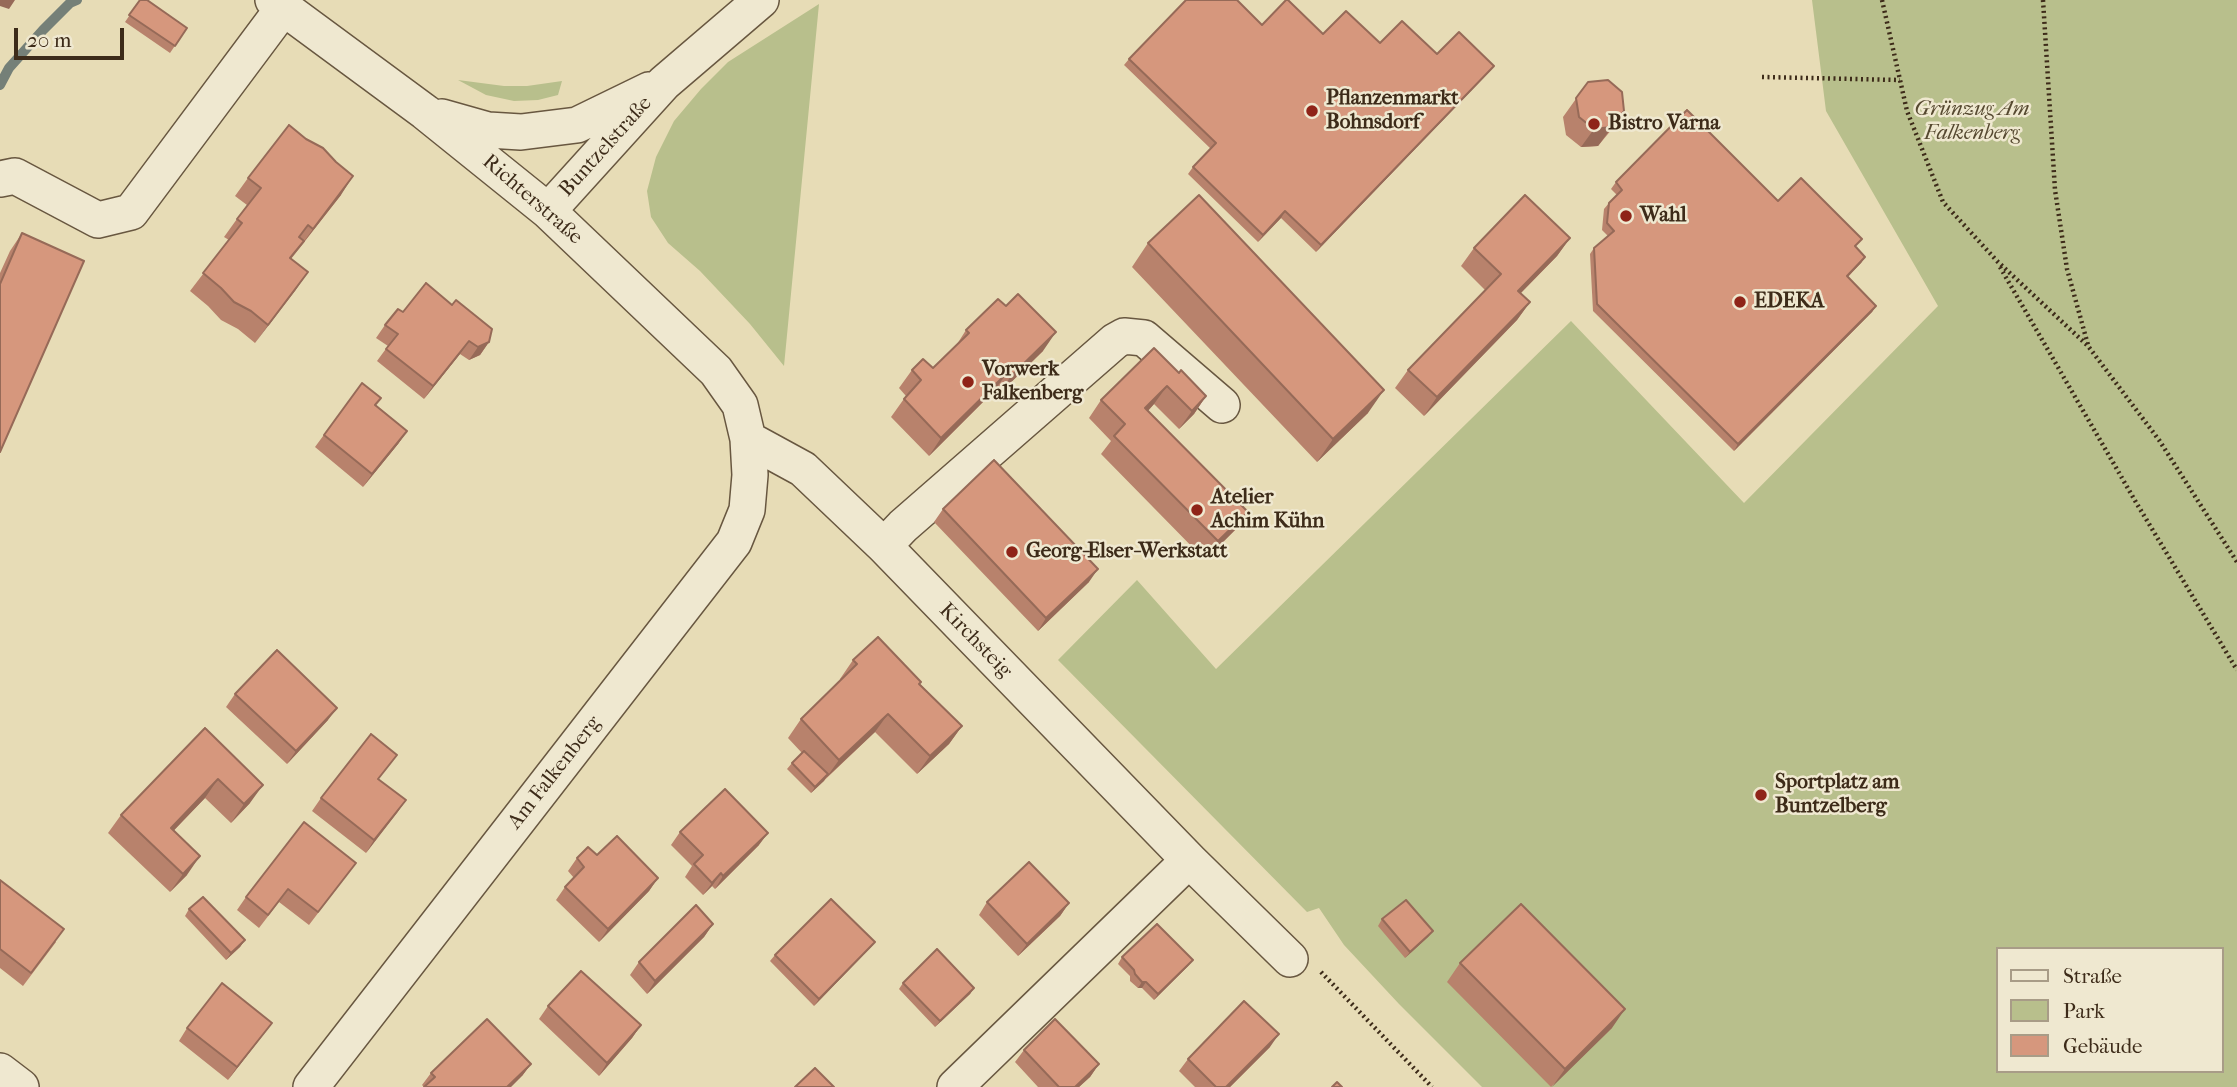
<!DOCTYPE html>
<meta charset="utf-8">
<style>
body{margin:0}
#map{position:relative;width:2237px;height:1087px;overflow:hidden;background:#e7dcb6;font-family:"IM FELL French Canon",serif}
canvas{display:block}
.legend{position:absolute;left:1996px;top:947px;width:228px;height:126px;box-sizing:border-box;background:#efe8d0;border:2px solid #a89c87;margin:0;padding:9px 12px;list-style:none;font-size:21px;color:#3d2b19}
.legend li{display:flex;align-items:center;gap:14px;height:35px}
.legend b{width:35px;border:2px solid #a89c87}
.scale{position:absolute;left:14px;top:28px;width:110px;height:32px;box-sizing:border-box;border:4px solid #3d2b19;border-top:0;padding-left:9px;font-size:21px;line-height:24px;white-space:nowrap;color:#3d2b19;-webkit-text-stroke:5px #efe8d0;paint-order:stroke}
</style>
<div id="map">
<canvas width="2237" height="1087"></canvas>
<ul class="legend">
<li><b style="height:9px;background:#efe8d0"></b>Straße</li>
<li><b style="height:19px;background:#b8bf8c"></b>Park</li>
<li><b style="height:19px;background:#d6977d"></b>Gebäude</li>
</ul>
<div class="scale">20 m</div>
</div>
<script>
const g = document.querySelector('canvas').getContext('2d');
g.lineJoin = 'round';
function paint(path, color) { g.fillStyle = color; g.fill(path, 'evenodd'); }
const poly = rows => new Path2D(rows.map(r => 'M' + r).join(''));
function trace(path, color, width, dash) { g.strokeStyle = color; g.lineWidth = width; g.lineCap = dash ? 'butt' : 'round'; g.setLineDash(dash || []); g.stroke(path); }
function label(font, color, halo, rows, align = 'center') {
  g.font = font + ' "IM FELL French Canon",serif'; g.lineWidth = 5; g.setLineDash([]); g.textBaseline = 'middle'; g.strokeStyle = halo; g.fillStyle = color; for (const [text, x, y, turn = 0] of rows) {
    g.save(); g.translate(x, y); g.rotate((+turn || 0) * Math.PI / 180); g.textAlign = isNaN(turn) ? turn : align; if (halo) g.strokeText(text, 0, 0); g.fillText(text, 0, 0); g.restore();
  }
}
paint(poly([
 [1812,0,2237,0,2237,1087,1482,1087,1399,1004,1344,945,1319,908,1307,912,1058,660,1137,580,1216,669,1571,321,1744,503,1938,306,1826,111],
 [1997,949,2221,949,2221,1071,1997,1071],
 [819,4,784,366,750,324,700,271,668,243,651,217,647,191,656,157,674,121,701,89,728,62],
 [458,80,504,86,527,86,562,81,558,95,538,100,514,101,486,95]
]), '#b8bf8c');
trace(poly([
 [0,85,9,68,43,30,70,3,77,0]
]), '#758078', 10);
const minor = poly([
 [273,0,425,112,548,211,716,371,740,405,748,439,750,475,747,510,734,542,311,1087],
 [442,117,488,130,521,132,577,125,649,90],
 [0,179,15,176,98,220,131,212,284,7],
 [548,211,664,83,761,0],
 [748,439,803,469,884,546,1189,860,1290,959],
 [884,546,903,526,1115,341,1124,336,1144,338,1222,405],
 [0,1071,21,1087],
 [955,1087,1189,860]
]);
trace(minor, '#685740', 38);
trace(poly([
 [1882,0,1907,111,1943,202,1997,261,2088,346,2159,440,2237,562],
 [2043,0,2055,190,2067,269,2088,345],
 [1762,77,1900,80],
 [2000,267,2137,504,2237,670],
 [1321,972,1432,1087]
]), '#3d2b19', 4.5, [2, 3.5]);
trace(minor, '#efe8d0', 35);
paint(poly([
 [140,0,187,28,170,53,125,22],
 [1262,25,1380,43,1494,66,1489,72,1316,252,1281,218,1258,242,1188,174,1193,167,1211,149,1124,65,1129,59],
 [1588,82,1612,129,1598,146,1581,147,1566,135,1563,117],
 [248,178,341,195,291,259,308,272,255,343,238,329,221,320,208,306,190,291,229,240,224,237,247,205,235,196],
 [1616,182,1778,201,1856,247,1865,257,1861,263,1848,277,1876,306,1872,312,1734,451,1593,311,1590,254,1594,248,1608,236,1602,230,1604,209,1609,203,1617,195,1611,189],
 [22,233,0,452,0,273,10,251],
 [1570,238,1557,256,1521,293,1530,302,1517,320,1424,416,1395,388,1408,370,1485,290,1461,266,1474,248],
 [1148,243,1368,413,1317,462,1132,267],
 [403,312,489,342,480,355,469,360,460,354,424,399,377,361,388,346,376,338,385,325],
 [966,330,1043,351,998,395,994,391,929,456,891,417,906,396,899,388,912,370,933,368,954,349],
 [1179,373,1206,396,1194,414,1179,429,1154,404,1148,411,1235,530,1205,560,1101,454,1111,441,1089,418,1101,400],
 [362,383,376,405,407,431,398,444,363,487,315,447],
 [943,509,1089,582,1038,631,934,522],
 [853,660,920,684,962,726,949,744,917,774,875,732,811,793,787,769,792,763,802,753,788,738,801,719,841,680,840,679],
 [235,694,328,720,287,764,226,707],
 [205,728,250,803,231,823,205,798,173,831,187,875,170,892,108,833,121,815],
 [321,798,406,800,366,853,312,811],
 [680,832,759,845,715,889,712,886,703,895,685,877,692,866,671,845],
 [597,855,658,878,649,891,599,942,556,900,565,887,574,878,568,871,577,858],
 [347,875,309,925,279,902,259,928,237,910,246,897],
 [0,880,56,942,23,986,0,968],
 [987,902,1069,903,1060,916,1018,956,979,915],
 [189,909,245,940,240,947,226,960,185,916],
 [1382,919,1433,931,1428,937,1405,958,1378,926],
 [713,924,704,937,647,994,630,975,639,962],
 [875,942,870,948,814,1006,770,961,775,955],
 [1122,957,1193,960,1188,966,1154,1000,1142,988,1138,988,1130,981,1130,976,1118,964],
 [1460,963,1612,1028,1551,1087,1447,982],
 [903,983,974,988,970,994,935,1027,899,989],
 [548,1006,641,1025,632,1038,599,1076,539,1019],
 [272,1023,228,1080,179,1041,187,1028],
 [1270,1047,1230,1087,1195,1087,1179,1071,1188,1059],
 [1024,1050,1099,1064,1090,1077,1079,1087,1038,1087,1015,1062],
 [531,1064,522,1076,424,1087,422,1085,431,1073]
]), '#b8826c');
paint(poly([
 [0,0,15,0,9,9,0,6],
 [1494,66,1489,72,1316,252,1321,245],
 [1624,111,1598,146,1581,147,1594,129],
 [353,176,341,195,300,247,313,229],
 [1285,211,1281,218,1258,242,1263,235],
 [1570,238,1557,256,1505,309,1518,291],
 [1865,257,1861,263,1842,282,1847,276],
 [308,272,295,291,255,343,268,325],
 [1530,302,1517,320,1424,416,1437,397],
 [1876,306,1872,312,1734,451,1738,444],
 [1056,332,1043,351,998,395,1011,376],
 [469,341,460,354,424,399,433,386],
 [489,342,480,355,469,360,478,347],
 [1007,373,994,391,929,456,941,438],
 [1167,386,1154,404,1133,427,1145,408],
 [1384,390,1368,413,1317,462,1333,439],
 [1206,396,1194,414,1179,429,1192,411],
 [407,431,398,444,363,487,372,474],
 [1248,512,1235,530,1205,560,1218,541],
 [1098,569,1089,582,1038,631,1046,618],
 [337,708,328,720,287,764,296,751],
 [888,714,875,732,826,778,839,760],
 [962,726,949,744,917,774,930,756],
 [828,774,824,781,811,793,815,787],
 [218,779,205,798,158,847,171,828],
 [263,785,250,803,231,823,244,804],
 [406,800,397,813,366,853,374,840],
 [768,833,759,845,715,889,723,876],
 [200,856,187,875,170,892,183,874],
 [721,873,712,886,703,895,712,883],
 [658,878,649,891,599,942,608,929],
 [1069,903,1060,916,1018,956,1027,944],
 [713,924,704,937,647,994,655,981],
 [1433,931,1428,937,1405,958,1410,952],
 [245,940,240,947,226,960,231,953],
 [875,942,870,948,814,1006,819,999],
 [1193,960,1188,966,1154,1000,1158,994],
 [1142,982,1146,982,1142,988,1138,988],
 [974,988,970,994,935,1027,940,1021],
 [1625,1009,1612,1028,1552,1087,1565,1069],
 [272,1023,263,1035,228,1080,237,1067],
 [641,1025,632,1038,599,1076,607,1063],
 [1279,1034,1270,1047,1230,1087,1226,1087],
 [531,1064,522,1076,511,1087,507,1087],
 [1099,1064,1090,1077,1079,1087,1075,1087]
]), '#966a58');
const building = poly([
 [140,0,147,0,187,28,175,46,129,15,140,0],
 [1186,0,1237,0,1262,25,1286,0,1288,0,1323,34,1346,11,1380,43,1402,21,1437,54,1459,32,1494,66,1321,245,1285,211,1263,235,1193,167,1216,143,1129,59,1186,0],
 [1608,80,1622,92,1624,111,1611,127,1594,129,1579,117,1576,98,1588,82,1608,80],
 [1687,110,1778,201,1801,178,1862,239,1855,246,1865,257,1847,276,1876,306,1738,444,1597,304,1594,248,1614,231,1607,223,1609,203,1622,190,1616,182,1687,110],
 [289,125,306,139,323,148,336,162,353,176,313,229,308,225,299,237,304,241,290,258,308,272,268,325,251,311,234,302,221,288,203,273,242,223,237,219,261,188,248,178,289,125],
 [1199,195,1384,390,1333,439,1148,243,1199,195],
 [1525,195,1570,238,1518,291,1530,302,1437,397,1408,370,1501,274,1474,248,1525,195],
 [22,233,84,261,0,452,0,284,22,233],
 [426,283,452,305,456,300,492,329,489,342,478,347,469,341,433,386,386,349,398,334,385,325,398,309,403,312,426,283],
 [1018,294,1056,332,1011,376,1007,373,941,438,904,399,921,380,912,370,923,359,933,368,969,333,966,330,998,299,1006,306,1018,294],
 [1154,348,1179,373,1181,370,1206,396,1192,411,1167,386,1145,408,1248,512,1218,541,1114,436,1125,424,1101,400,1154,348],
 [362,383,381,398,375,405,407,431,372,474,324,435,362,383],
 [994,460,1098,569,1046,618,943,509,994,460],
 [878,637,921,682,919,684,962,726,930,756,888,714,839,760,801,719,857,664,853,660,878,637],
 [277,650,337,708,296,751,235,694,277,650],
 [205,728,263,785,244,804,218,779,171,828,200,856,183,874,121,815,205,728],
 [371,734,397,755,378,779,406,800,374,840,321,798,371,734],
 [804,751,828,774,815,787,792,763,804,751],
 [725,789,768,833,723,876,721,873,712,883,694,864,703,855,680,832,725,789],
 [304,822,356,863,318,912,288,889,268,915,246,897,304,822],
 [617,836,658,878,608,929,565,887,584,867,577,858,588,847,597,855,617,836],
 [1029,862,1069,903,1027,944,987,902,1029,862],
 [0,880,64,929,31,973,0,949,0,880],
 [203,897,245,940,231,953,189,909,203,897],
 [831,899,875,942,819,999,775,955,831,899],
 [1406,900,1433,931,1410,952,1382,919,1406,900],
 [1521,904,1625,1009,1565,1069,1460,963,1521,904],
 [696,905,713,924,655,981,639,962,696,905],
 [1157,924,1193,960,1158,994,1146,982,1142,982,1135,974,1134,970,1122,957,1157,924],
 [937,949,974,988,940,1021,903,983,937,949],
 [581,971,641,1025,607,1063,548,1006,581,971],
 [222,983,272,1023,237,1067,187,1028,222,983],
 [1244,1001,1279,1034,1226,1087,1216,1087,1188,1059,1244,1001],
 [487,1019,531,1064,507,1087,424,1087,435,1077,431,1073,487,1019],
 [1055,1019,1099,1064,1075,1087,1059,1087,1024,1050,1055,1019],
 [815,1068,834,1087,795,1087,815,1068],
 [1337,1082,1342,1087,1332,1087,1337,1082]
]);
paint(building, '#d6977d');
trace(building, '#966a58', 2);
for (const [x, y, r, color] of [
 [1312,111,7,"#8f2418"],
 [1594,124,7,"#8f2418"],
 [1626,216,7,"#8f2418"],
 [1740,302,7,"#8f2418"],
 [968,382,7,"#8f2418"],
 [1197,510,7,"#8f2418"],
 [1012,552,7,"#8f2418"],
 [1761,795,7,"#8f2418"]
]) { const dot = new Path2D(); dot.arc(x, y, r, 0, 2 * Math.PI); g.fillStyle = color; g.fill(dot); trace(dot, '#efe8d0', 2.5); }
label('bold 21px', '#3d2b19', '#efe8d0', [
 ["Pflanzenmarkt",1326,99],
 ["Bohnsdorf",1326,123],
 ["Bistro Varna",1608,124],
 ["Wahl",1640,216],
 ["EDEKA",1754,302],
 ["Vorwerk",982,370],
 ["Falkenberg",982,394],
 ["Atelier",1211,498],
 ["Achim Kühn",1211,522],
 ["Georg-Elser-Werkstatt",1026,552],
 ["Sportplatz am",1775,783],
 ["Buntzelberg",1775,807]
], 'left');
label('italic 21px', '#564930', '#efe8d0', [
 ["Grünzug Am",1972,110],
 ["Falkenberg",1972,134]
]);
label('21px', '#3d2b19', '#efe8d0', [
 ["Buntzelstraße",606,147,-48],
 ["Richterstraße",532,200,41],
 ["Kirchsteig",975,641,46],
 ["Am Falkenberg",555,773,-52]
]);
</script>
